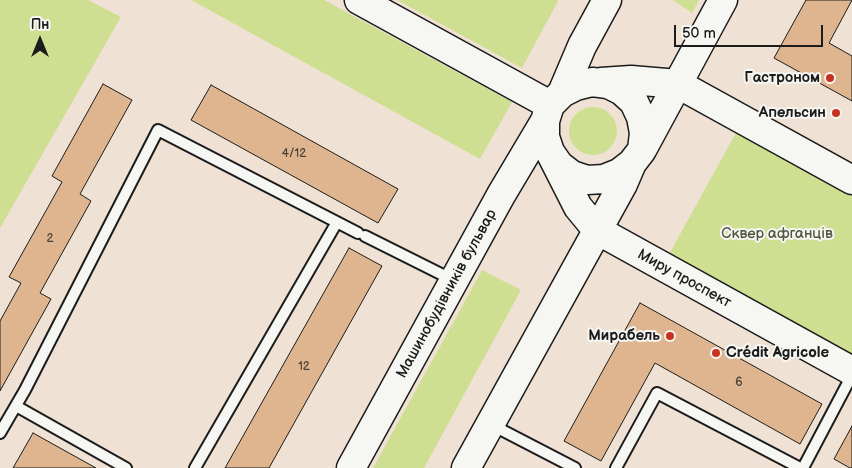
<!DOCTYPE html>
<meta charset="utf-8">
<style>
body{margin:0}
#map{position:relative;width:852px;height:468px;overflow:hidden;background:#efe2d4;font-family:"Balsamiq Sans",sans-serif}
canvas{display:block}
.north{position:absolute;left:15px;top:15px;width:50px;height:50px;-webkit-text-stroke:4px #f6f6f2;paint-order:stroke;rotate:0deg;font-size:14px;font-weight:700;line-height:20px;text-align:center;color:#1c1c1c}
.north::after{content:'';display:block;margin:auto;width:18px;height:22px;background:#1c1c1c;clip-path:polygon(50% 0,100% 100%,50% 72%,0 100%)}
.scale{position:absolute;left:674px;top:25px;width:149px;height:22px;box-sizing:border-box;border:2px solid #1c1c1c;border-top:0;padding-left:6px;font-size:15px;line-height:18px;white-space:nowrap;color:#1c1c1c;-webkit-text-stroke:4px #f6f6f2;paint-order:stroke}
</style>
<div id="map">
<canvas width="852" height="468"></canvas>
<div class="north">Пн</div>
<div class="scale">50 m</div>
</div>
<script>
const g = document.querySelector('canvas').getContext('2d');
g.lineJoin = 'round';
function paint(path, color) { g.fillStyle = color; g.fill(path, 'evenodd'); }
const poly = rows => new Path2D(rows.map(r => 'M' + r).join(''));
function trace(path, color, width, dash) { g.strokeStyle = color; g.lineWidth = width; g.lineCap = dash ? 'butt' : 'round'; g.setLineDash(dash || []); g.stroke(path); }
function label(font, color, halo, rows, align = 'center') {
  g.font = font + ' "Balsamiq Sans",sans-serif'; g.lineWidth = 4; g.setLineDash([]); g.textBaseline = 'middle'; g.strokeStyle = halo; g.fillStyle = color; for (const [text, x, y, turn = 0] of rows) {
    g.save(); g.translate(x, y); g.rotate((+turn || 0) * Math.PI / 180); g.textAlign = isNaN(turn) ? turn : align; if (halo) g.strokeText(text, 0, 0); g.fillText(text, 0, 0); g.restore();
  }
}
paint(poly([
 [0,0,88,0,121,17,0,228],
 [191,0,324,0,512,102,480,159],
 [397,0,557,0,558,1,522,68],
 [673,0,699,0,692,13],
 '569 131a24 24 0 1 1 48 0a24 24 0 1 1-48 0Z',
 [738,129,852,191,852,359,667,258],
 [482,270,521,290,424,468,373,468]
]), '#cfdf92');
const building = poly([
 [806,0,852,0,829,43,852,56,852,101,774,58,806,0],
 [103,84,132,100,80,194,91,201,40,293,51,299,0,391,0,321,21,283,9,277,62,182,52,176,103,84],
 [211,85,398,189,378,223,191,120,211,85],
 [349,248,382,266,269,468,225,468,349,248],
 [640,303,822,404,800,444,655,363,601,461,564,441,640,303],
 [852,426,852,468,850,468,834,459,852,426],
 [33,433,96,468,13,468,33,433]
]);
paint(building, '#deb58e');
trace(building, '#1c1c1c', 1);
const lane = poly([
 [365,236,453,280],
 [16,406,126,468],
 [492,425,575,468],
 [0,433,25,390,158,130,358,233],
 [195,468,337,222],
 [616,468,657,393,800,468],
 [803,468,852,375]
]);
const secondary = poly([
 [359,0,550,105],
 [592,82,608,84,622,91,634,102,641,117,644,133,642,150,632,163,619,173,604,179,587,180,572,175,559,165,550,152,545,137,545,121,550,105,562,93,576,86,592,82],
 [601,82,631,80,678,84,852,180],
 [562,93,582,46,607,0],
 [643,148,723,0],
 [550,152,578,207,597,230,852,371],
 [351,468,501,195,545,121],
 [466,468,623,184,632,163]
]);
trace(lane, '#1c1c1c', 14);
trace(secondary, '#1c1c1c', 31);
trace(lane, '#f6f6f2', 10);
trace(secondary, '#f6f6f2', 28);
for (const [x, y, r, color] of [
 [830,78,5,"#c8321e"],
 [836,113,5,"#c8321e"],
 [670,336,5,"#c8321e"],
 [716,353,5,"#c8321e"]
]) { const dot = new Path2D(); dot.arc(x, y, r, 0, 2 * Math.PI); g.fillStyle = color; g.fill(dot); trace(dot, '#f6f6f2', 2); }
label('12px', '#4c4238', null, [
 ["4/12",294,154],
 ["2",50,239],
 ["12",304,367],
 ["6",739,383]
]);
label('bold 15px', '#1c1c1c', '#f6f6f2', [
 ["Гастроном",820,78],
 ["Апельсин",826,113],
 ["Мирабель",660,336],
 ["Crédit Agricole",726,353,"left"]
], 'right');
label('15px', '#52563f', '#f6f6f2', [
 ["Сквер афганців",777,234]
]);
label('15px', '#1c1c1c', '#f6f6f2', [
 ["Миру проспект",684,279,29],
 ["Машинобудівників бульвар",447,294,-61]
]);
</script>
